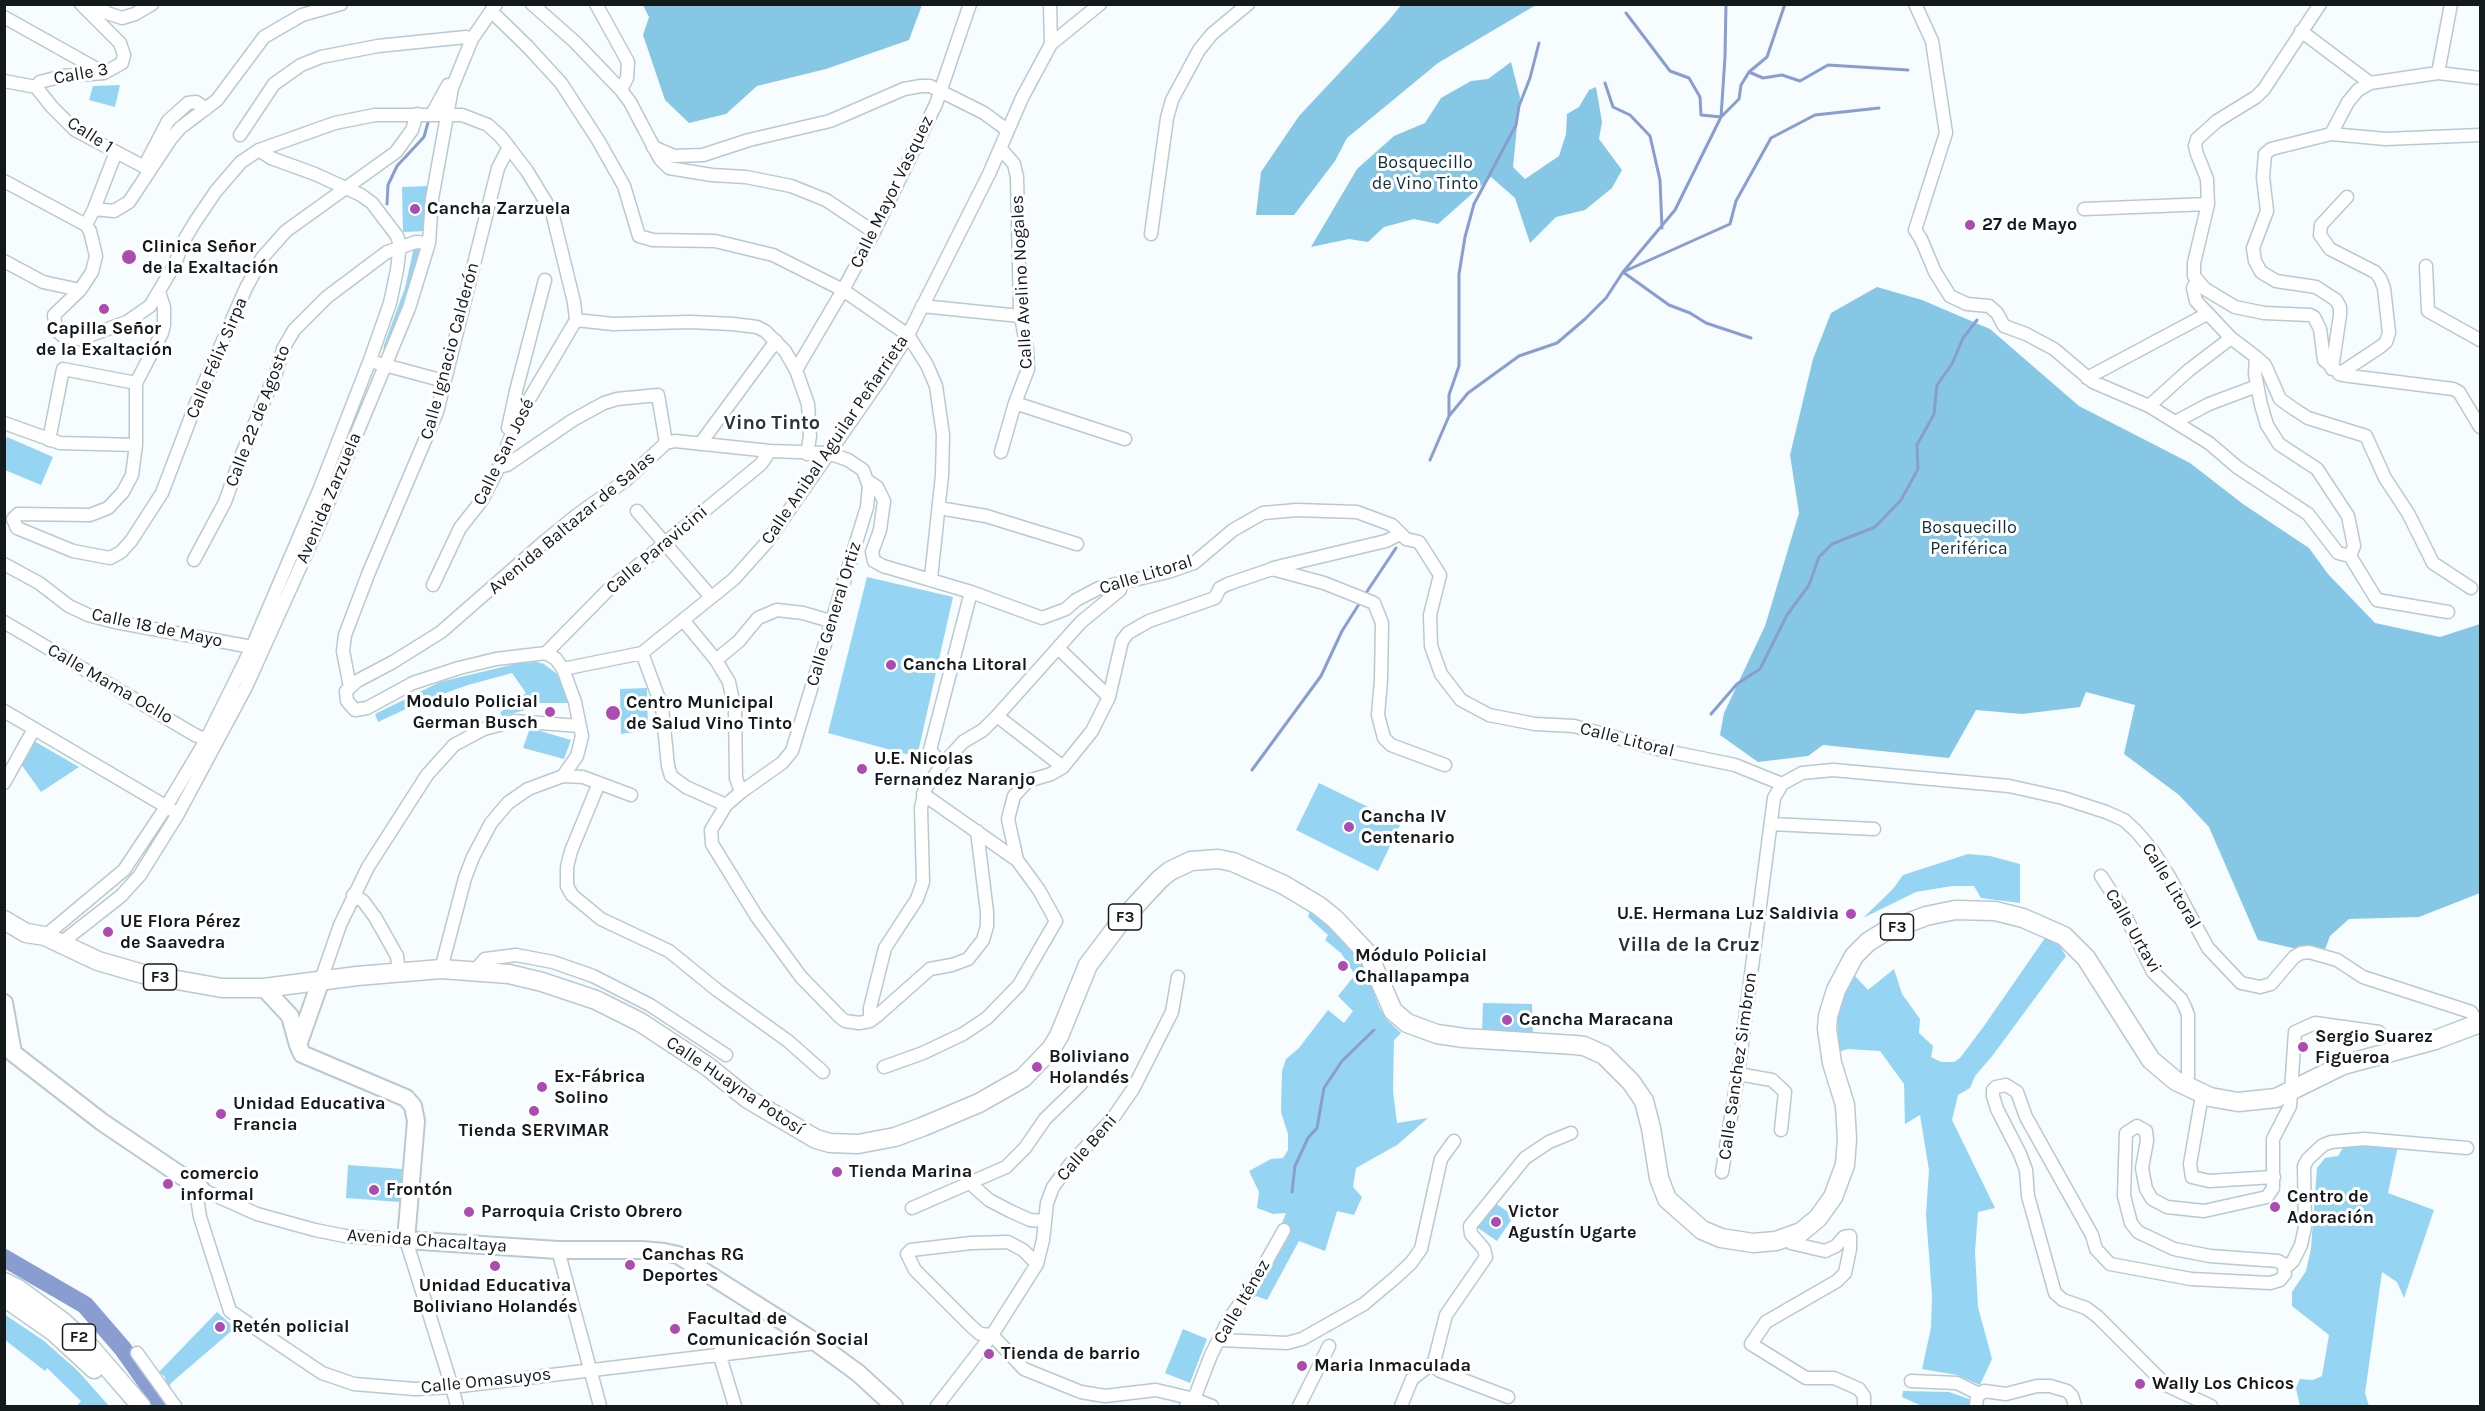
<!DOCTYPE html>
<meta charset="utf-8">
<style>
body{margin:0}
#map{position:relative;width:2485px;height:1411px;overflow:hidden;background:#f6fcff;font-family:Karla,sans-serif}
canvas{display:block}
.frame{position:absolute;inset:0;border:6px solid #14191c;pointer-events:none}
</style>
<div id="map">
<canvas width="2485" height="1411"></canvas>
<div class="frame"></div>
</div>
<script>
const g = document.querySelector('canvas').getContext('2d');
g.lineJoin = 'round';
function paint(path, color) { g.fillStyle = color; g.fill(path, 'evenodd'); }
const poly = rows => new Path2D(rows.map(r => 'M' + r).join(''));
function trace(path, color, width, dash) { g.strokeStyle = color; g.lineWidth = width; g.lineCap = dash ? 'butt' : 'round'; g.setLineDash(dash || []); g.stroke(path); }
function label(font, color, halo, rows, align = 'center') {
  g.font = font + ' Karla,sans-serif'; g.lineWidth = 6; g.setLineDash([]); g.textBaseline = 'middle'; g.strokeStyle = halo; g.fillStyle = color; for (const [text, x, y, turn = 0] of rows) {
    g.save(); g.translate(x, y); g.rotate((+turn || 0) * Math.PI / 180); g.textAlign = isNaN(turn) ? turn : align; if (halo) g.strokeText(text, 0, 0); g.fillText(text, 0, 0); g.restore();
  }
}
paint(poly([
 [120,85,115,107,89,100,93,86],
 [427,186,428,231,403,232,402,187],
 [414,247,425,248,388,355,383,353,384,345,405,288],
 [7,437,53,457,41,485,5,470,5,442],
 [867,577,953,597,917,757,828,733],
 [537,662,544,664,557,674,565,689,568,703,536,703,529,709,503,716,500,714,502,711,526,693,512,673,468,685,423,701,378,722,375,714,440,682,519,663],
 [647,688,648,730,621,734,620,689],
 [530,728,571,740,564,759,523,748],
 [34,741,79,767,41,792,21,764],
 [1319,783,1401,823,1378,871,1296,830],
 [1968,854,1990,856,2020,864,2020,903,1981,898,1974,886,1952,886,1916,892,1863,918,1893,889,1903,875],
 [1310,910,1350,943,1368,975,1379,1007,1387,1020,1401,1033,1394,1040,1393,1091,1397,1123,1428,1118,1397,1145,1356,1168,1353,1187,1362,1197,1354,1215,1337,1211,1325,1251,1299,1241,1267,1300,1256,1296,1234,1311,1267,1261,1286,1213,1273,1214,1257,1208,1259,1192,1249,1171,1271,1159,1283,1158,1288,1150,1288,1134,1281,1112,1282,1071,1286,1059,1299,1048,1328,1010,1344,1023,1353,1011,1338,996,1355,975,1341,953,1325,940,1328,935,1308,917],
 [2045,938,2058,943,2066,956,1993,1055,1975,1076,1970,1088,1958,1095,1952,1120,1995,1208,1978,1212,1975,1252,1978,1307,1992,1359,1980,1385,1957,1375,1922,1369,1931,1328,1932,1295,1926,1215,1929,1170,1920,1115,1905,1124,1904,1084,1880,1051,1848,1049,1839,1052,1837,1019,1842,1001,1854,975,1868,990,1894,969,1902,994,1920,1019,1919,1033,1933,1046,1931,1057,1941,1062,1954,1062,1960,1058,1984,1026],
 [1483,1003,1532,1004,1533,1034,1482,1033],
 [2345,1144,2398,1146,2388,1193,2434,1210,2404,1298,2397,1282,2382,1272,2365,1393,2369,1406,2300,1406,2296,1388,2300,1379,2313,1380,2322,1376,2329,1335,2292,1306,2292,1292,2306,1271,2311,1249,2317,1168,2325,1158,2338,1156],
 [348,1165,402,1169,400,1202,346,1198],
 [1495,1203,1514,1216,1497,1241,1478,1228],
 [217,1312,235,1328,171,1383,168,1391,165,1377,159,1372],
 [4,1314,44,1341,78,1371,109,1406,77,1406,81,1401,47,1368,45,1371,5,1340],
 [1183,1329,1207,1339,1190,1383,1165,1373],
 [1903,1391,1949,1392,1969,1399,1972,1406,1922,1406,1902,1397]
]), '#96d4f3');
paint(poly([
 [643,5,922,5,909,40,826,69,757,86,726,114,689,123,665,100,643,35,649,17],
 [1401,5,1536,5,1438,63,1347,138,1335,161,1294,215,1256,215,1261,172,1299,116,1389,20],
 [1511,62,1520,97,1513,167,1525,179,1559,156,1566,134,1567,114,1579,107,1589,90,1596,87,1602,122,1599,139,1622,170,1612,188,1585,210,1556,217,1530,243,1515,198,1491,177,1438,224,1414,219,1384,227,1368,242,1349,239,1311,247,1357,169,1394,136,1425,123,1441,98,1471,81,1488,79],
 [1877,287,1922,300,1990,329,2079,406,2190,463,2243,504,2309,548,2328,574,2375,623,2440,637,2480,624,2480,893,2419,917,2349,919,2330,936,2323,955,2258,940,2209,827,2179,795,2124,754,2135,705,2086,692,2080,707,2022,714,1976,710,1949,758,1823,745,1808,756,1758,762,1720,735,1724,713,1765,626,1799,513,1790,455,1813,359,1831,313]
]), '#87c7e6');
trace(poly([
 [1626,13,1670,71,1689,78,1700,97,1701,115,1721,117,1739,99,1741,85,1749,72,1767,57,1785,4],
 [1749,72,1763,78,1782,75,1800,81,1828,65,1908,70],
 [1605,83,1613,107,1630,115,1650,136,1660,180,1662,228],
 [387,204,388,185,397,166,424,137,429,119],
 [1751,338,1706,323,1690,313,1669,305,1623,272,1730,224,1736,201,1771,138,1815,115,1879,108],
 [1449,416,1449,395,1459,366,1459,274,1465,237,1474,204,1516,125,1519,106,1530,78,1539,43],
 [1430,460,1449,416,1468,393,1519,356,1557,343,1585,319,1606,298,1623,272,1675,210,1721,117,1725,57,1726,4],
 [1364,596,1396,548],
 [1711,714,1737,684,1760,669,1787,615,1809,585,1819,557,1832,544,1875,527,1901,500,1918,469,1917,445,1934,414,1937,385,1952,364,1963,338,1977,320],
 [1252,770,1321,676,1342,631,1361,601],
 [1292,1192,1295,1166,1308,1138,1317,1128,1324,1088,1342,1061,1374,1030]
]), '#899dd0', 3);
trace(poly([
 [4,1258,85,1305,123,1349,163,1406]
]), '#899dd0', 18);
const minor = poly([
 [96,4,107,13,122,18,135,14,152,4],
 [532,4,575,42,621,90,630,102,660,159,669,168,712,175,746,177,791,186,826,200,874,232],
 [596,4,628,62,627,78,621,90],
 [1050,4,1051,44],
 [1915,4,1932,41,1946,133,1915,230,1921,239,1935,272,1950,296,1967,304,1989,306,1997,313,2004,326,2026,334,2054,349,2093,382,2149,406,2209,443,2237,467,2308,514,2338,553,2350,556,2377,600,2448,612],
 [2320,4,2264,89,2256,97,2217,121,2197,139,2195,146,2197,154,2207,179,2208,204,2194,263,2194,276,2205,289,2235,307,2264,313,2310,315,2314,317,2320,329,2324,360,2342,375,2453,389,2459,392,2480,427],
 [491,11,528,47,561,83,598,140,624,186,639,236,653,240,715,241,773,255,843,290,908,335,927,365,936,386,943,435,942,475,931,578],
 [4,17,104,73],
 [2301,31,2370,83],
 [2438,73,2451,4],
 [4,81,36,87,52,107,75,130,150,170],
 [36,87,40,82,63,76,104,73,122,63,124,55,120,43,81,4],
 [432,114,448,85],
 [2331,134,2348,102,2358,90,2370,83,2438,73,2480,78],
 [240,135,274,84,301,65,321,57,378,46,466,37,472,39],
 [653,147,674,156,703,155,749,140,830,121,904,89,921,86,930,86,984,113,1007,130],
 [1001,149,1014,164,1017,177,1020,311,1027,349,1028,369,1015,403,1001,452],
 [146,163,168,121,188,103,196,102,206,109],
 [4,181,86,225,90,231,96,256,92,272,80,290,54,315,56,330,63,336,80,339,127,322,150,306,175,264,183,242,195,222,216,191,241,162,259,150,335,123,375,115,462,115,488,125,501,137,527,171,552,212,574,302,576,320,518,418,499,467,482,500,460,528,433,585],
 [94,209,114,211,129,202,170,140,180,128,217,100,264,37,302,15,341,4],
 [2084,209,2208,204],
 [86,225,94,209,116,152],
 [1151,234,1167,118,1172,100,1199,50,1212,34,1248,4],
 [4,261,43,282,80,290],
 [2426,266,2428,311,2480,340],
 [2197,281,2193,288,2196,301,2231,338,2256,357,2255,374,2261,405,2267,425,2279,444,2317,469,2348,516,2354,546,2350,556],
 [159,292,164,307,164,325,162,333,136,383,136,445,132,475,123,492,108,508,90,515,18,514,13,519,17,528,73,551,110,558,121,552,131,541,162,493,200,393,246,288,262,258,286,231,396,152,412,130,417,114],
 [922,306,1020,316],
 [576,320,613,324,690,322,733,324,757,327,765,331,785,351,796,370,808,404,810,436,807,454],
 [2256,357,2265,365,2280,399,2294,409,2308,418,2366,436,2385,478,2408,513,2433,563,2471,588],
 [377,363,444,381],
 [2332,369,2340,315,2340,307,2336,300,2316,287,2276,281,2261,272,2255,261,2253,248,2267,211,2263,177,2265,154,2271,149,2331,134,2386,139,2480,135],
 [796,370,843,290,874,232,936,104,970,4],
 [2339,374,2380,347,2386,342,2389,333,2384,288,2380,278,2375,272,2330,249,2320,235,2321,225,2347,197],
 [2087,378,2207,314],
 [1015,403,1125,439],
 [2149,406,2189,370,2231,338],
 [2177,421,2209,404,2257,386],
 [4,423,60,443,136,445],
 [508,428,516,391,545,280],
 [49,440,63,369,136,383],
 [700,444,776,341],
 [499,467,507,465,573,420,604,403,617,399,658,395,666,443],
 [868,481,877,487,884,501,880,530,872,552,874,561,883,566,971,592,1042,618,1066,609,1076,600,1099,588,1168,572,1194,563,1233,530,1263,513,1297,510,1357,512,1392,525,1406,539,1419,542,1440,575,1430,615,1431,646,1441,674,1461,700,1489,715,1535,724,1574,726,1662,750,1735,765,1782,784],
 [939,508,986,516,1077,544],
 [637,511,711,597],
 [194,560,225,502,242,454,277,370,283,349,294,330,327,297,387,252,416,242,429,243],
 [4,564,39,583,69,606,88,615,115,622,252,647],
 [1273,568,1386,541,1400,534],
 [683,620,716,660,729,682,735,710,736,778,741,792],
 [4,622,195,735,214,743],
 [1058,648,1109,697],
 [546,653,608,590,761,464,770,451],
 [642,653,662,707,668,766,671,776,686,787,726,805],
 [716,660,739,641,758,618,777,610,803,613,830,621],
 [563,669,642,653,734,579,767,542,879,381,908,335,989,174,1022,98,1051,44,1100,4],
 [350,687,343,651,345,635,369,572,437,412,498,168,509,147],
 [4,711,172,810],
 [997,716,1063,767],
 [942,765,930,750,971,592],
 [563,776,577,756,582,736,575,702,563,669,556,659,546,653,496,659,459,668,413,683,367,708,355,710,347,701,346,691,357,681,393,662,441,632,545,541,577,515,626,480,666,443,675,441,770,451,828,453,848,460,863,470,869,486,867,507,792,751,782,763,741,792,726,805,711,830,712,844,757,917,801,977,840,1017,845,1021,859,1023,870,1021,878,1015,930,969,952,965,968,959,983,940,987,926,987,912,977,831],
 [4,783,34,729],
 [599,783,571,851,567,867,567,886,572,895,601,919,669,951,717,990,788,1041,823,1072],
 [1771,824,1874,829],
 [1017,860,1008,819,1014,796,1028,781,1051,774,1063,767,1092,731,1109,697,1122,641,1128,633,1149,621,1215,598,1220,588,1228,584,1272,569,1324,583,1374,603,1382,623,1381,680,1378,715,1384,738,1391,745,1445,765],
 [2101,876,2121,907,2153,972,2181,999,2185,1007,2188,1015,2188,1076,2182,1085],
 [353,895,363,901,375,917,397,956,399,972],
 [45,936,124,870,166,807,206,740,252,647,320,488,370,360,390,303,397,270,400,245,397,236,372,203,361,195,315,174,271,158,259,150],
 [61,943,121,896,140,875,178,814,246,687,316,532,409,308,429,243,432,199,452,88,472,39,496,4],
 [441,969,465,878,473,857,491,823,508,803,528,789,563,776,583,777,631,795],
 [475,970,485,959,516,955,553,962,593,976,650,1005,726,1055],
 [321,980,340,925,368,867,427,775,454,745,484,729,514,721,579,726],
 [870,1021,870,1008,885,948,917,899,923,882,921,808,925,789,942,765,963,742,983,730,997,716,1081,622,1120,590,1121,583],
 [884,1067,923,1053,963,1034,987,1018,1019,985,1056,921,1039,890,1017,860,923,794],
 [1738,1074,1772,1080,1785,1092,1781,1130],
 [2202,1095,2190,1164,2192,1177,2209,1181,2274,1177],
 [1722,1172,1738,1074,1774,798,1782,784,1802,773,1833,770,2009,786,2063,798,2106,812,2124,820,2136,831,2153,851,2170,878,2208,948,2241,983,2260,987,2271,984,2294,957,2301,953,2309,952,2337,960,2363,977,2471,1012,2479,1024],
 [971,1184,989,1200,1010,1211,1030,1220,1045,1221],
 [912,1208,1006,1167,1025,1148,1045,1119,1081,1084],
 [1788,1238,1791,1243,1825,1251,1836,1246,1844,1237,1850,1236,1850,1249,1845,1273,1837,1281,1766,1322,1751,1344,1806,1378,1834,1378,1859,1389,1864,1396,1864,1406],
 [558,1250,600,1406],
 [1037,1264,1023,1250,1008,1242,971,1243,911,1250,907,1254,915,1270,970,1325,980,1334,992,1335,1024,1369,1081,1392,1105,1396,1156,1390,1194,1399,1212,1406],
 [2285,1268,2293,1261,2301,1245,2305,1227,2304,1166,2308,1159,2323,1145,2331,1142,2364,1139,2467,1148],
 [1220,1340,1287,1343,1302,1339,1364,1304,1396,1277,1411,1263,1421,1249,1441,1159,1454,1141],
 [137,1353,175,1406],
 [719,1353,735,1406],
 [1431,1364,1440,1371,1508,1397],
 [1911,1381,1957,1383,1979,1394],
 [457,1406,452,1387,406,1240,345,1236,315,1230,257,1214,201,1189,197,1198,200,1217,230,1311,322,1373,354,1384,415,1389,452,1387,817,1343],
 [937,1406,992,1335,1037,1264,1043,1240,1047,1203,1053,1187,1071,1163,1113,1118,1133,1089,1172,1012,1178,977],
 [1186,1406,1194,1399,1211,1355,1229,1319,1255,1282,1284,1230],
 [1299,1406,1329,1346],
 [1401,1406,1412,1379,1434,1362,1446,1315,1486,1257,1484,1249,1471,1234,1470,1226,1525,1158,1549,1142,1571,1133],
 [1976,1406,1977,1397,1984,1391,2006,1394,2037,1386,2050,1386,2067,1391,2072,1396,2075,1406],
 [2211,1406,2166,1385,2098,1317,2086,1308,2063,1300,2055,1293,2028,1196,2026,1170,2020,1154,1997,1109,1993,1096,1993,1090,1996,1087,2006,1085,2017,1092,2026,1117,2092,1235,2096,1249,2110,1264,2191,1279,2270,1283,2280,1280,2285,1274,2283,1264,2278,1261,2210,1256,2174,1249,2138,1232,2131,1223,2124,1196,2126,1133,2137,1126,2146,1131,2147,1141,2142,1168,2146,1189,2152,1199,2167,1207,2204,1211,2267,1197,2273,1188,2273,1139,2290,1106,2295,1032,2315,1023,2379,1032]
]);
const major = poly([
 [264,988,290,1016,298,1045,302,1054,406,1098,413,1106,416,1121,406,1240,558,1250,642,1250,664,1252,678,1255,817,1343,858,1373,894,1406],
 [4,1003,13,1053,102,1122,201,1189],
 [298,1045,321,980]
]);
const highway = poly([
 [4,920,26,933,45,936,98,961,143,974,222,988,264,988,357,976,441,969,509,974,542,982,596,1000,640,1022,707,1066,748,1099,816,1139,830,1143,858,1144,895,1137,922,1127,979,1103,1023,1078,1051,1049,1059,1036,1088,965,1122,920,1160,879,1170,871,1191,861,1218,859,1233,862,1284,885,1319,906,1335,919,1368,954,1393,1011,1407,1023,1437,1034,1464,1038,1575,1045,1584,1046,1604,1055,1631,1082,1644,1101,1651,1128,1659,1178,1667,1199,1702,1230,1721,1238,1753,1243,1776,1241,1801,1232,1818,1218,1833,1197,1845,1165,1847,1139,1845,1105,1832,1063,1827,1029,1828,1016,1836,990,1854,956,1868,942,1884,932,1926,916,1955,910,1995,911,2023,918,2064,936,2086,958,2151,1060,2176,1081,2210,1097,2238,1102,2276,1098,2343,1065,2435,1040,2480,1023],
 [4,1282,18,1289,63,1322,90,1347,141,1406],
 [4,1297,54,1332,94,1369]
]);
trace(minor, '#bac9d0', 15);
trace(major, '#bac9d0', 20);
trace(highway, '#bac9d0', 21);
trace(minor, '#fff', 12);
trace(major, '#fff', 16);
trace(highway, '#fff', 18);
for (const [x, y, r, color] of [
 [415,209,6,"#ac4bb2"],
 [1970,225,6,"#ac4bb2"],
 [129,257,8,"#ac4bb2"],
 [104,309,6,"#ac4bb2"],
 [891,665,6,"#ac4bb2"],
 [550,712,6,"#ac4bb2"],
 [613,713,8,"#ac4bb2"],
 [862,769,6,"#ac4bb2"],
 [1349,827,6,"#ac4bb2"],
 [1851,914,6,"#ac4bb2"],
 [108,932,6,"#ac4bb2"],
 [1343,966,6,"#ac4bb2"],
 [1507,1020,6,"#ac4bb2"],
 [2303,1047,6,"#ac4bb2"],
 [1037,1067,6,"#ac4bb2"],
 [542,1087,6,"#ac4bb2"],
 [534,1111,6,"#ac4bb2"],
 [221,1114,6,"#ac4bb2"],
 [837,1172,6,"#ac4bb2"],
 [168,1184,6,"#ac4bb2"],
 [374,1190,6,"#ac4bb2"],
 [2275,1207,6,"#ac4bb2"],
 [469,1212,6,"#ac4bb2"],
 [1496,1222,6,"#ac4bb2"],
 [630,1265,6,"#ac4bb2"],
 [495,1266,6,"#ac4bb2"],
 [220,1327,6,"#ac4bb2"],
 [675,1329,6,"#ac4bb2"],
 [989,1354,6,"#ac4bb2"],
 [1302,1366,6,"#ac4bb2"],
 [2140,1384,6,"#ac4bb2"]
]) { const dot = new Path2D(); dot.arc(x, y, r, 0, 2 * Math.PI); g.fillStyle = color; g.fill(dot); trace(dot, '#fff', 2); }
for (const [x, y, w] of [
 [1125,917,33],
 [1897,927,33],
 [160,977,33],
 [79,1337,33]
]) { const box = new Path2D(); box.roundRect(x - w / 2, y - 13, w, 26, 4.5); g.fillStyle = '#fff'; g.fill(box); trace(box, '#14191c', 1.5); }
label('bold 16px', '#14191c', null, [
 ["F3",1125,917],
 ["F3",1897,927],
 ["F3",160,977],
 ["F2",79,1337]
]);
label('18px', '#14191c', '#fff', [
 ["Calle 3",81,74,-10],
 ["Calle 1",90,135,33],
 ["Calle Mayor Vasquez",892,192,-64],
 ["Calle Avelino Nogales",1022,282,-93],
 ["Calle Ignacio Calderón",450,351,-75],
 ["Calle Félix Sirpa",217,358,-67],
 ["Calle 22 de Agosto",258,416,-69],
 ["Calle Anibal Aguilar Peñarrieta",835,440,-56],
 ["Calle San José",504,452,-64],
 ["Avenida Zarzuela",329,498,-67],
 ["Avenida Baltazar de Salas",572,523,-40],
 ["Calle Paravicini",657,550,-40],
 ["Calle Litoral",1146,575,-17],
 ["Calle General Ortiz",834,614,-73],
 ["Calle 18 de Mayo",157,628,12],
 ["Calle Mama Ocllo",110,684,30],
 ["Calle Litoral",1627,740,14],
 ["Calle Litoral",2171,886,59],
 ["Calle Urtavi",2133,931,60],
 ["Calle Sanchez Simbron",1738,1066,-82],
 ["Calle Huayna Potosí",735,1086,34],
 ["Calle Beni",1087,1148,-49],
 ["Avenida Chacaltaya",427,1241,4],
 ["Calle Iténez",1242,1302,-60],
 ["Calle Omasuyos",486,1381,-6]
]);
label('18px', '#0f2d3b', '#fff', [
 ["Bosquecillo",1425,163],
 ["de Vino Tinto",1425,184],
 ["Bosquecillo",1969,528],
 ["Periférica",1969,549]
]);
label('bold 18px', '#14191c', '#fff', [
 ["Cancha Zarzuela",427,209],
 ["27 de Mayo",1982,225],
 ["Clinica Señor",142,247],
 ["de la Exaltación",142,268],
 ["Capilla Señor",104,329,"center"],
 ["de la Exaltación",104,350,"center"],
 ["Cancha Litoral",903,665],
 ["Modulo Policial",538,702,"right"],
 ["German Busch",538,723,"right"],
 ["Centro Municipal",626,703],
 ["de Salud Vino Tinto",626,724],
 ["U.E. Nicolas",874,759],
 ["Fernandez Naranjo",874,780],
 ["Cancha IV",1361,817],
 ["Centenario",1361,838],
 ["U.E. Hermana Luz Saldivia",1839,914,"right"],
 ["UE Flora Pérez",120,922],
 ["de Saavedra",120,943],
 ["Módulo Policial",1355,956],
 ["Challapampa",1355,977],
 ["Cancha Maracana",1519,1020],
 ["Sergio Suarez",2315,1037],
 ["Figueroa",2315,1058],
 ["Boliviano",1049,1057],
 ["Holandés",1049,1078],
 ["Ex-Fábrica",554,1077],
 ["Solino",554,1098],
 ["Unidad Educativa",233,1104],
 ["Francia",233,1125],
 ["Tienda SERVIMAR",534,1131,"center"],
 ["Tienda Marina",849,1172],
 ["comercio",180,1174],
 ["informal",180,1195],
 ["Frontón",386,1190],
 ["Centro de",2287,1197],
 ["Adoración",2287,1218],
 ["Parroquia Cristo Obrero",481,1212],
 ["Victor",1508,1212],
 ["Agustín Ugarte",1508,1233],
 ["Canchas RG",642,1255],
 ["Deportes",642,1276],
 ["Unidad Educativa",495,1286,"center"],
 ["Boliviano Holandés",495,1307,"center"],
 ["Facultad de",687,1319],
 ["Comunicación Social",687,1340],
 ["Retén policial",232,1327],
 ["Tienda de barrio",1001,1354],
 ["Maria Inmaculada",1314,1366],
 ["Wally Los Chicos",2152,1384]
], 'left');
label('bold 20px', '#28343a', '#fff', [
 ["Vino Tinto",772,423],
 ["Villa de la Cruz",1689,945]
]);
</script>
